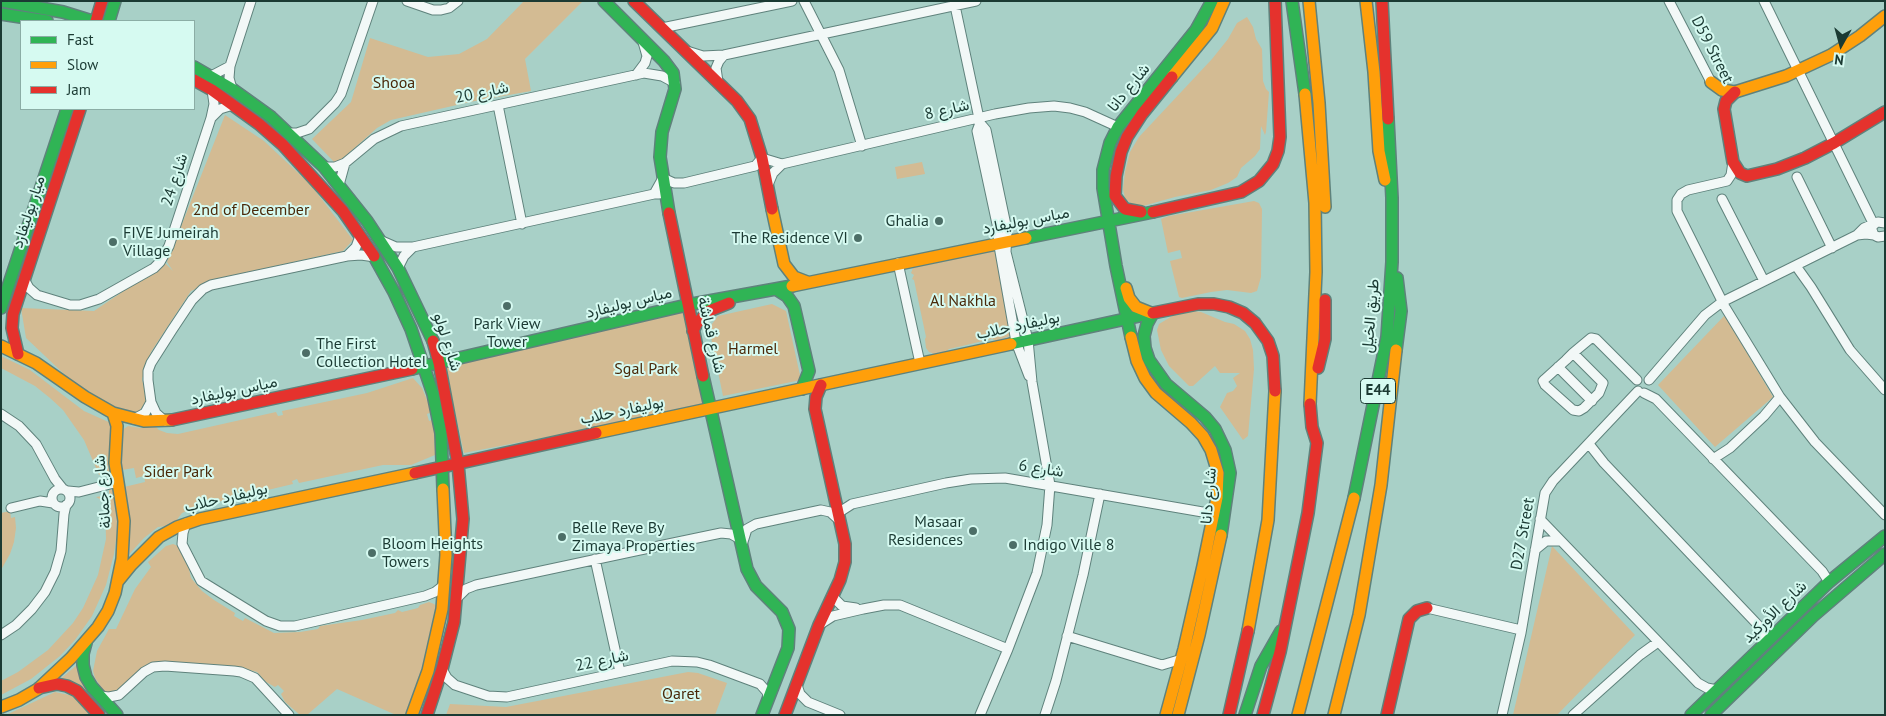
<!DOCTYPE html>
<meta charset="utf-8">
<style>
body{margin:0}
#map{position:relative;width:1886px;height:716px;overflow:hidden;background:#a8d0c7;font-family:"PT Sans",sans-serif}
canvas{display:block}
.frame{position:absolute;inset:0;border:2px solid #1b3a33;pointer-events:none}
.legend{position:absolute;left:20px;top:20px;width:175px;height:90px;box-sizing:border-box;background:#d6faf1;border:1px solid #8bada5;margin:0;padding:6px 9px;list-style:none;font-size:15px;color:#1b3a33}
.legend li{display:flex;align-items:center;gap:10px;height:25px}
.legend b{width:25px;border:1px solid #8bada5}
.north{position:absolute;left:1816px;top:20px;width:50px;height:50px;-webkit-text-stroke:4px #d6faf1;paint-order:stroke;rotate:187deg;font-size:14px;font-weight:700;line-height:20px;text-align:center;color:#1b3a33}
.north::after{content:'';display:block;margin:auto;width:18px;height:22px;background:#1b3a33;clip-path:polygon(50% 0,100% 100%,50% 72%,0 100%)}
</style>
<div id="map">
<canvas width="1886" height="716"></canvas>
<div class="frame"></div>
<ul class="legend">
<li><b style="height:6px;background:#30b455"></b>Fast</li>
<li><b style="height:6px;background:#ff9f0a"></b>Slow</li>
<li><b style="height:6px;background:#e5322d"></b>Jam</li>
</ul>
<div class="north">N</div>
</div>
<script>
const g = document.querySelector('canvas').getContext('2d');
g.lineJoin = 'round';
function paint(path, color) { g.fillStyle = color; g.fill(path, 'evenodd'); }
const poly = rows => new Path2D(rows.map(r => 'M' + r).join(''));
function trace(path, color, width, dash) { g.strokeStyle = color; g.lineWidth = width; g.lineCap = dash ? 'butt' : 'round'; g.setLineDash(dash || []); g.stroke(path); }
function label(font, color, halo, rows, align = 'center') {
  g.font = font + ' "PT Sans",Vazirmatn,sans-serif'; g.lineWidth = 4; g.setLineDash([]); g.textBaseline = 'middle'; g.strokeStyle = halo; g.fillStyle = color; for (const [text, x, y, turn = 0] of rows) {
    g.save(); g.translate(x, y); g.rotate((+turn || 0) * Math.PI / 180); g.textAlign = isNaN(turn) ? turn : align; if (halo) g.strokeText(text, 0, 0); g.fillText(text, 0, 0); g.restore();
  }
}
paint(poly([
 [524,1,583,1,525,59,531,91,470,102,391,120,377,128,340,161,334,162,312,139,351,102,370,38,428,57,459,54,487,39],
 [1247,17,1253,27,1256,39,1262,49,1263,81,1266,89,1269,92,1266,132,1265,135,1261,126,1260,149,1255,156,1241,168,1237,177,1228,183,1211,190,1175,197,1143,206,1136,206,1129,202,1125,198,1123,189,1125,172,1130,152,1139,137,1212,59,1228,39,1237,23],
 [225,115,264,141,310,184,353,240,343,251,221,278,191,291,151,352,142,379,147,400,139,412,128,414,82,391,26,338,21,308,94,311,165,263,173,271,167,262],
 [922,162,925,174,897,179,895,167],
 [1254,201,1259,203,1262,209,1261,277,1257,291,1251,293,1227,290,1211,292,1182,298,1179,297,1170,261,1182,258,1180,250,1168,253,1161,219,1169,216],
 [992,251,997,253,1011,333,1010,336,997,341,992,339,949,349,945,352,934,354,929,352,926,348,925,339,926,337,914,280,912,279,914,275,911,273,913,268,918,265],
 [772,304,786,311,801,380,723,396,709,328,718,316],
 [685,311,707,406,464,453,445,366],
 [1193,311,1201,312,1225,322,1234,324,1245,331,1250,339,1253,350,1254,369,1248,436,1243,440,1220,407,1227,393,1233,391,1237,386,1233,378,1240,373,1220,373,1215,366,1193,386,1189,386,1169,366,1161,350,1157,330,1159,324,1174,315],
 [1725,315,1773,397,1715,447,1658,385],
 [1,356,30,370,84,411,113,424,114,480,110,482,105,469,100,471,101,474,99,475,84,440,63,410,50,398,35,386,1,368],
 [413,378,422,388,432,412,427,414,429,421,434,419,435,455,411,465,383,465,299,483,297,479,292,481,293,484,196,507,182,513,176,521,167,526,158,527,144,538,124,560,124,487,145,482,144,476,136,478,134,468,122,470,120,459,121,431,128,426,141,428,146,426,156,427,159,430,167,433,178,434,276,412,278,416,283,415,282,411,367,393],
 [115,489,118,525,114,554,106,585,92,616,75,640,60,656,31,679,1,695,1,681,18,672,48,650,73,623,83,608,98,575,106,539,105,502,96,497,109,495,109,490],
 [10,511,11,518,15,517,16,528,14,542,10,554,1,570,1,513],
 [173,544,183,548,186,555,191,578,202,591,214,600,235,613,234,616,243,621,245,618,274,633,300,632,318,629,320,626,362,620,395,613,398,610,402,612,418,608,420,605,429,602,434,604,439,608,411,715,396,715,337,689,307,715,300,715,285,702,281,694,284,691,278,685,275,687,266,682,257,672,234,666,206,664,201,666,159,661,151,664,119,693,109,694,103,690,95,678,93,671,97,651,109,629,116,629,135,589,151,567,148,562,166,546],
 [1552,546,1635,635,1557,715,1513,715],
 [78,664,92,695,82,688,58,681],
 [688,672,698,673,727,683,715,715,446,715,450,704,506,707],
 [55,692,74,696,88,709,89,715,6,715]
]), '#d3bb93');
const street = poly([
 [407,1,433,10,441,10,449,8,458,1],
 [804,1,839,70,862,146],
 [954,1,980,123,977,131,997,224,999,246,1016,342,1029,376],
 [1669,1,1711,82],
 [1764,1,1874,225],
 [662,28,792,1],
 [687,51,703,56,724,55,976,1],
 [636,75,645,63,647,56,643,42],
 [211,76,230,66],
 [718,82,716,68,719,61,724,55],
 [232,89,229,78,230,66,251,1],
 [498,105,522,224],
 [211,118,220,109,233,105],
 [980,123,986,130,1007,230,1006,252,1028,340,1032,382,1050,485,1047,525,1037,573,1008,649,980,715],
 [289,133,297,133,309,129,335,103,341,94,373,1],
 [1733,162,1731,175,1727,181,1688,190,1681,194,1677,200,1677,211,1725,307,1780,397,1815,442,1885,515],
 [324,167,335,167,345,163,374,139,401,126,644,73,662,76,675,83],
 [1797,177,1832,248],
 [339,185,345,163],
 [768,185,773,173,782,164],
 [654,194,663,178,674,183,684,183,755,166,762,158,782,164,995,114,1029,108,1054,106,1070,108,1085,112,1118,127],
 [1722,199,1764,281],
 [1872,230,1874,235,1878,237,1885,236],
 [1857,235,1864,228,1878,222,1885,223],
 [380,240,396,247,413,247,654,194,659,194],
 [347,256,356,247,360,236],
 [898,263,920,363],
 [1796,266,1811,287,1850,350,1885,390],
 [398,268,404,256,413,247],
 [24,279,29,288,37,295,70,305,80,305,99,299,154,268,160,262,169,246,211,118,214,104,212,90],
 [1573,353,1603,383,1599,393,1584,408,1579,411,1573,410,1545,385,1543,381,1545,379,1566,360,1573,353,1591,338,1596,339,1637,380],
 [1558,367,1592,401],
 [1649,380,1705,315,1722,302,1857,235,1866,234,1874,235],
 [1644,393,1656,399,1822,571,1829,582],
 [1,414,19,426,36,444,55,479,63,489],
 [134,419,145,413,151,402],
 [165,421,156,413,151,402,148,380,148,371,151,363,172,330,192,300,203,289,211,285,347,256,361,255,375,257],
 [1589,444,1604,463,1758,625,1763,635,1764,645],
 [1713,459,1730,448,1764,416,1780,397],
 '52 498a9 9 0 1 1 18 0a9 9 0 1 1-18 0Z',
 [68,491,79,492,118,482],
 [11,508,40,501,53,503],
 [838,513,852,504,946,483,971,479,1005,478,1220,515],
 [1540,519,1698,683,1707,688,1717,690],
 [186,523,183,533,182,544,201,581,266,621,280,626,295,626,425,596,435,592,444,585],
 [742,545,747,529,756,524,821,510,830,512,840,521],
 [1535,550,1546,541,1560,541],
 [595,559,620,672],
 [832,596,842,606,856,608],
 [457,598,466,589,476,585,635,551,721,533,731,534,740,539],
 [1427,608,1521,630],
 [819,625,833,616,863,609,884,605,900,605,1008,649],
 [1,635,16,625,32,609,45,592,55,572,61,551,64,514,66,505],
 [1067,636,1162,665,1182,659],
 [442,669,447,678,455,685,488,696,507,697,672,661,697,662,709,665,760,684,767,692,768,697],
 [797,685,800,694,808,702,840,715],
 [100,696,109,697,119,695,144,672,153,667,165,666,234,671,241,672,255,678,289,715],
 [1045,715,1056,681,1083,575,1100,494],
 [1502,715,1521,633,1545,493,1553,481,1638,391],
 [1573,715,1640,655,1658,642]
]);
const fast = poly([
 [2,1,63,12,92,21],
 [604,1,664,61,673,73,675,89,662,132,660,157,669,213],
 [1292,1,1305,94],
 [1,14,47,21],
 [109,21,115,1],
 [194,67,232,89,271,117,324,167,367,221,398,268,433,341],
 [1026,238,1153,212],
 [374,256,394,292,411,329,433,394,441,433,443,489],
 [776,289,787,296,794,306,809,371,802,389],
 [1,308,67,109],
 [1153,313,1147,324,1144,336,1145,348,1149,360,1166,384,1205,417,1215,429,1225,450,1230,473,1221,535],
 [1131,337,1116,266,1103,188,1103,170,1110,143,1118,127,1196,30,1212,1],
 [1011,344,1153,313],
 [1396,350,1401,311,1397,278],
 [412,369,687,305,792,286],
 [703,376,747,569,756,586,782,612,789,629,788,648,762,715],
 [1354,498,1387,337,1392,262,1392,198,1388,119],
 [86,643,83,654,83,665,86,677,92,687,117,715],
 [1245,715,1261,666,1281,631],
 [1691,715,1829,582,1885,536],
 [1711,715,1813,616,1885,554]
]);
const slow = poly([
 [1309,1,1319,103,1325,207],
 [1366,1,1374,72,1379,151,1385,180],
 [1172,77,1212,28,1224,1],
 [1711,82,1722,90,1735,92,1786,76,1831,55,1860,36,1885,16],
 [1305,94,1315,203,1316,272,1310,404],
 [772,209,784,264,794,277,807,282],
 [792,286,1026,238],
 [1126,288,1129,298,1136,307,1151,313],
 [1131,337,1137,361,1145,378,1156,393,1191,423,1203,436,1211,450,1218,473,1217,498,1203,566,1184,649,1166,715],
 [1,346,36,363,85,397,113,413,144,421,172,420],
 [596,433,1011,344],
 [118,581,131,565,159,537,177,527,200,519,415,473],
 [1248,631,1268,520,1275,391],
 [1,707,19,700,38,689,71,658,98,627,108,611,115,593,122,559,124,521,115,463,117,426,113,413],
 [412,715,428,671,442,609,446,555,443,489],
 [1178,715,1199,635,1221,535],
 [1298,715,1354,498],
 [1334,715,1359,615,1381,485,1396,350]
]);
const jam = poly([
 [634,1,737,101,750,119,762,158,772,209],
 [1382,1,1388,119],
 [96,21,102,1],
 [194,80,212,90,259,124,283,145,343,211,374,256],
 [1735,92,1726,101,1724,109,1733,162,1740,173,1747,176,1777,169,1805,158,1834,143,1885,112],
 [1141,212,1125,209,1115,196,1116,176,1121,152,1127,137,1142,114,1172,77],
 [1153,212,1241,192,1259,181,1273,164,1278,151,1280,137,1275,1],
 [669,213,703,376],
 [1153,313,1198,304,1214,304,1229,307,1243,313,1255,323,1268,341,1273,356,1275,391],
 [693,331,697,323,709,311,729,303],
 [18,354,12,328,13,314,80,109],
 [1318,368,1325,339,1325,300],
 [172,420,412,369],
 [415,473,596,433],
 [39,688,57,684,67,686,77,691,99,715],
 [427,715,442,669,454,622,463,519,458,464,439,363,433,341],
 [785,715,819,625,840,580,845,562,845,544,815,409,816,397,821,385],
 [1229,715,1248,631],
 [1263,715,1280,652,1308,513,1317,443,1312,427,1310,404],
 [1387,715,1409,619,1417,611,1427,608]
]);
trace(street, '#5f827c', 11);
trace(fast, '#5f827c', 14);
trace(slow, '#5f827c', 14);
trace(jam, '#5f827c', 14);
trace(street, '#f2f8f7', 9);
trace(fast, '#30b455', 11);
trace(slow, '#ff9f0a', 11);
trace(jam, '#e5322d', 11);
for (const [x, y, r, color] of [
 [939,221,5,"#4c6e67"],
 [858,238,5,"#4c6e67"],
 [113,242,5,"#4c6e67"],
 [507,306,5,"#4c6e67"],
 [306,353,5,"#4c6e67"],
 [973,531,5,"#4c6e67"],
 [562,537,5,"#4c6e67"],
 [1013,545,5,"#4c6e67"],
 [372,553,5,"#4c6e67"]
]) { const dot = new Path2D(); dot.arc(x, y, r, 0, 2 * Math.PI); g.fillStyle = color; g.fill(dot); trace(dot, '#d6faf1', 2); }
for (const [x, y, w] of [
 [1378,391,35]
]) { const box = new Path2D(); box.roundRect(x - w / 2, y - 12.5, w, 25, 4); g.fillStyle = '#d6faf1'; g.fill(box); trace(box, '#1b3a33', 1); }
label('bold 15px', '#1b3a33', null, [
 ["E44",1378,391]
]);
label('16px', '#1b3a33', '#d6faf1', [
 ["D59 Street",1712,50,63],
 ["شارع دانا",1129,88,-51],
 ["شارع 20",482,93,-12],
 ["شارع 8",947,110,-13],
 ["شارع 24",175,180,-72],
 ["ميار بوليفارد",29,212,-72],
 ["مياس بوليفارد",1026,221,-11],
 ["مياس بوليفارد",629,303,-14],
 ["طريق الخيل",1371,316,-85],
 ["بوليفارد حلاب",1018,326,-12],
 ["شارع قماشة",711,335,77],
 ["شارع لولو",447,342,72],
 ["مياس بوليفارد",234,391,-12],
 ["بوليفارد حلاب",622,411,-12],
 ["شارع 6",1041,469,9],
 ["شارع جمانة",103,492,-95],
 ["شارع دانا",1209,496,-85],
 ["بوليفارد حلاب",226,498,-13],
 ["D27 Street",1523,534,-80],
 ["شارع الأوركيد",1775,612,-44],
 ["شارع 22",602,661,-12]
]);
label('16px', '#4a2909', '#d6faf1', [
 ["Shooa",394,83],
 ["2nd of December",251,210],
 ["Al Nakhla",963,301],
 ["Harmel",753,349],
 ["Sgal Park",646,369],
 ["Sider Park",178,472],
 ["Qaret",681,694]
]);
label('16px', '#1b3a33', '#d6faf1', [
 ["Ghalia",929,221,"right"],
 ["FIVE Jumeirah",123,233],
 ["Village",123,251],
 ["The Residence VI",848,238,"right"],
 ["Park View",507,324,"center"],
 ["Tower",507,342,"center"],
 ["The First",316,344],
 ["Collection Hotel",316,362],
 ["Masaar",963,522,"right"],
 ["Residences",963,540,"right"],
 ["Belle Reve By",572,528],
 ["Zimaya Properties",572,546],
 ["Bloom Heights",382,544],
 ["Towers",382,562],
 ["Indigo Ville 8",1023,545]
], 'left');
</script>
